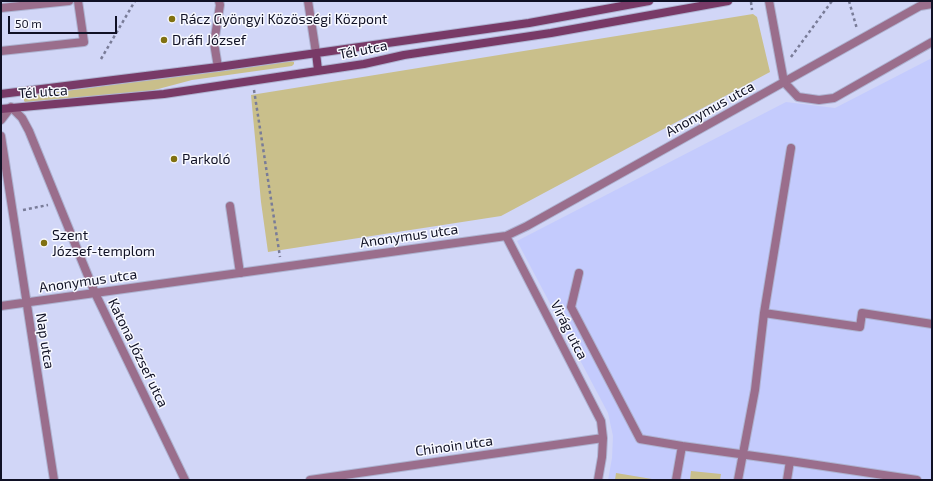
<!DOCTYPE html>
<meta charset="utf-8">
<style>
body{margin:0}
#map{position:relative;width:933px;height:481px;overflow:hidden;background:#d1d6f7;font-family:"Exo 2",sans-serif}
canvas{display:block}
.frame{position:absolute;inset:0;border:2px solid #101125;pointer-events:none}
.scale{position:absolute;left:8px;top:16px;width:109px;height:18px;box-sizing:border-box;border:2px solid #101125;border-top:0;padding-left:5px;font-size:12px;line-height:14px;white-space:nowrap;color:#101125;-webkit-text-stroke:3px #f8f9ff;paint-order:stroke}
</style>
<div id="map">
<canvas width="933" height="481"></canvas>
<div class="frame"></div>
<div class="scale">50 m</div>
</div>
<script>
const g = document.querySelector('canvas').getContext('2d');
g.lineJoin = 'round';
function paint(path, color) { g.fillStyle = color; g.fill(path, 'evenodd'); }
const poly = rows => new Path2D(rows.map(r => 'M' + r).join(''));
function trace(path, color, width, dash) { g.strokeStyle = color; g.lineWidth = width; g.lineCap = dash ? 'butt' : 'round'; g.setLineDash(dash || []); g.stroke(path); }
function label(font, color, halo, rows, align = 'center') {
  g.font = font + ' "Exo 2",sans-serif'; g.lineWidth = 3; g.setLineDash([]); g.textBaseline = 'middle'; g.strokeStyle = halo; g.fillStyle = color; for (const [text, x, y, turn = 0] of rows) {
    g.save(); g.translate(x, y); g.rotate((+turn || 0) * Math.PI / 180); g.textAlign = isNaN(turn) ? turn : align; if (halo) g.strokeText(text, 0, 0); g.fillText(text, 0, 0); g.restore();
  }
}
paint(poly([
 [932,58,932,480,608,480,612,458,613,436,608,413,517,241,786,102,835,108]
]), '#c4cbfd');
paint(poly([
 [753,14,757,17,770,72,501,216,268,252,261,202,251,95],
 [290,61,294,62,294,64,292,66,192,80,147,92,26,103,24,101,24,99,27,96],
 [691,471,721,474,720,480,690,480],
 [616,473,658,480,615,480]
]), '#c9bf8b');
const lane = poly([
 [932,4,920,6,784,82,798,97,819,100,834,98,932,42],
 [1,8,69,1],
 [1,51,84,42,78,1],
 [230,206,240,273],
 [579,273,571,307,640,439,682,446,676,480],
 [764,313,860,327,862,313,932,324],
 [682,446,790,461,787,480],
 [790,461,917,480],
 [738,480,755,390,764,313,791,148]
]);
const street = poly([
 [308,1,316,53],
 [218,67,214,43,220,5,219,1],
 [1,120,11,107,22,118,29,131,95,293,185,480],
 [1,136,54,480],
 [506,236,601,421,603,438,602,457,598,480],
 [1,306,506,236,527,226,784,82,769,1],
 [310,480,603,438]
]);
const secondary = poly([
 [316,53,318,70],
 [1,94,218,67,529,23,649,1],
 [1,109,164,94,364,64,404,55,551,33,728,1]
]);
trace(lane, '#aeb3d1', 10);
trace(street, '#aeb3d1', 10);
trace(secondary, '#aeb3d1', 10);
trace(poly([
 [849,1,857,29],
 [751,2,752,10],
 [791,57,832,1],
 [101,59,135,1],
 [254,90,280,257],
 [23,210,48,205]
]), '#797c98', 2.5, [3, 3]);
trace(lane, '#9a6e8c', 8);
trace(street, '#9a6e8c', 8);
trace(secondary, '#783a67', 8);
for (const [x, y, r, color] of [
 [172,19,4,"#817111"],
 [164,40,4,"#817111"],
 [174,159,4,"#817111"],
 [44,243,4,"#817111"]
]) { const dot = new Path2D(); dot.arc(x, y, r, 0, 2 * Math.PI); g.fillStyle = color; g.fill(dot); trace(dot, '#f8f9ff', 1.5); }
label('14px', '#101125', '#f8f9ff', [
 ["Rácz Gyöngyi Közösségi Központ",180,19],
 ["Dráfi József",172,40],
 ["Parkoló",182,159],
 ["Szent",52,235],
 ["József-templom",52,251]
], 'left');
label('14px', '#101125', '#f8f9ff', [
 ["Tél utca",363,50,-11],
 ["Tél utca",43,92,-4],
 ["Anonymus utca",710,109,-29],
 ["Anonymus utca",409,236,-8],
 ["Anonymus utca",88,281,-8],
 ["Virág utca",569,330,63],
 ["Nap utca",45,341,81],
 ["Katona József utca",138,353,64],
 ["Chinoin utca",454,446,-8]
]);
</script>
